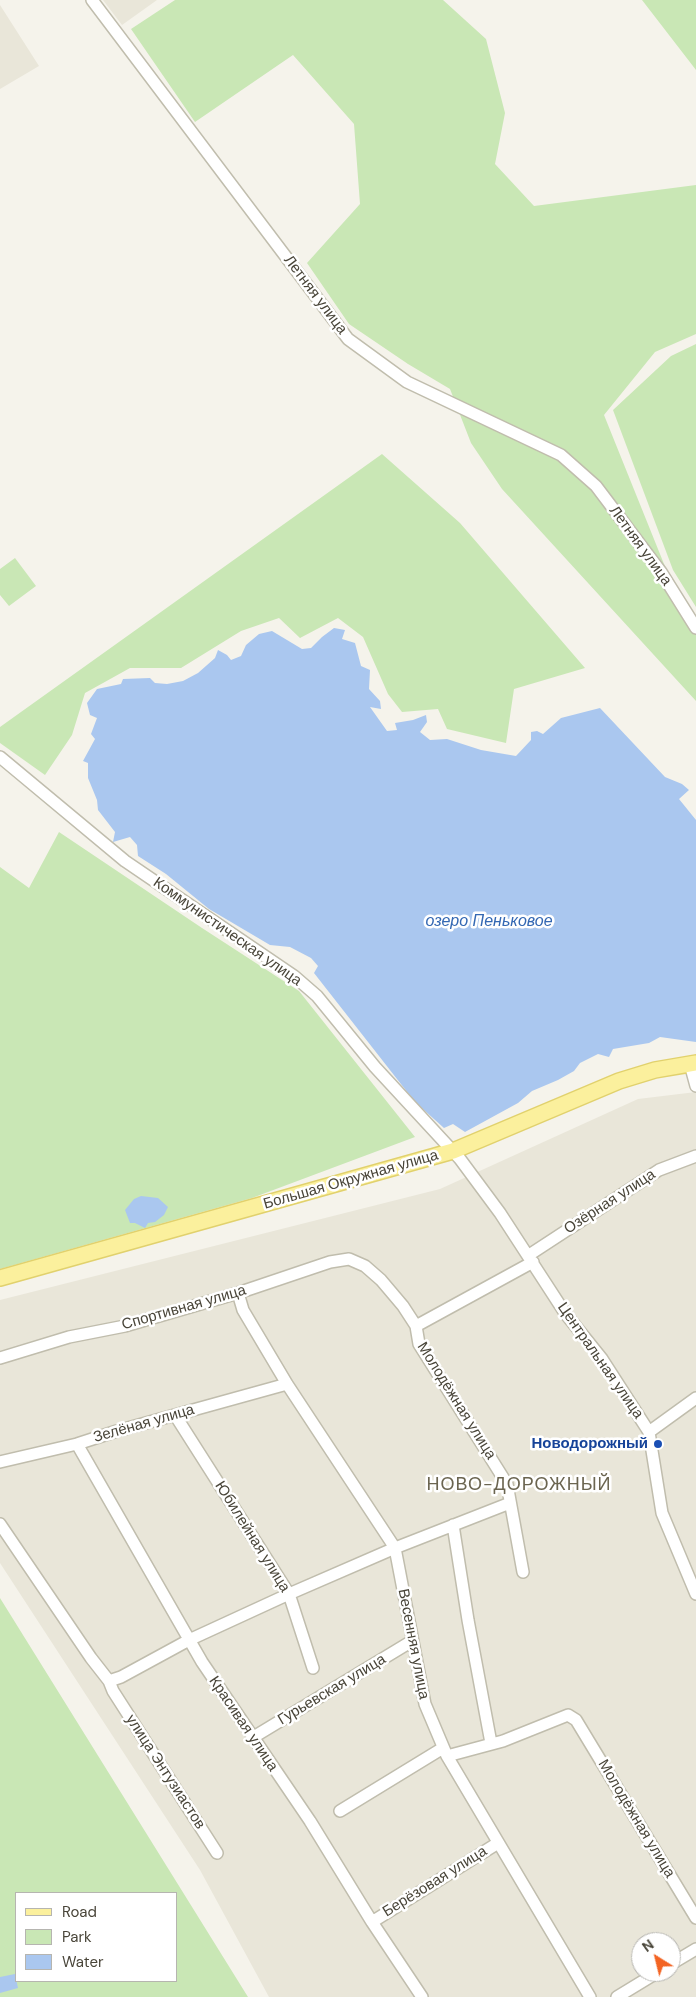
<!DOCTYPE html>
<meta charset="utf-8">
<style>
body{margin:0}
#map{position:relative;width:696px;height:1997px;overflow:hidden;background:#f5f3eb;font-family:"DM Sans",sans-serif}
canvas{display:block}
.legend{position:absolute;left:15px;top:1892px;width:162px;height:90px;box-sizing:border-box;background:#fff;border:1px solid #b6b5b0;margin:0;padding:6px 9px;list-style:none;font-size:15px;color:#494539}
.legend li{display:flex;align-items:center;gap:10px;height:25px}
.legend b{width:25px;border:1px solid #b6b5b0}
.north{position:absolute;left:631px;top:1932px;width:50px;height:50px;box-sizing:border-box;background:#fff;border:1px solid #b6b5b0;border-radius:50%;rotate:324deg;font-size:14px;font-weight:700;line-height:20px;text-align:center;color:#494539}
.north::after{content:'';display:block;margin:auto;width:18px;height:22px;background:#f36423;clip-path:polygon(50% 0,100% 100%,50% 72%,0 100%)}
</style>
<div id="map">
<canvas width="696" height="1997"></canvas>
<ul class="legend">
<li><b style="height:6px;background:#fbf09d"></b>Road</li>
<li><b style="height:14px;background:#c9e7b5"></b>Park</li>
<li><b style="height:14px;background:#aac7ef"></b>Water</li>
</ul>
<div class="north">N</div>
</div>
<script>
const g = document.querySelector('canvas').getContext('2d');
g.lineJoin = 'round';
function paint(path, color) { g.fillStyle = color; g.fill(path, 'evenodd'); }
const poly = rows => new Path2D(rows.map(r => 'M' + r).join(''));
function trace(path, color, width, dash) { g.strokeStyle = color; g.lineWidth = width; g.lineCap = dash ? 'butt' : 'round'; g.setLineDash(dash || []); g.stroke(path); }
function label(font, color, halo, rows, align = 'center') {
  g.font = font + ' "DM Sans",sans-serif'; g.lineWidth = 5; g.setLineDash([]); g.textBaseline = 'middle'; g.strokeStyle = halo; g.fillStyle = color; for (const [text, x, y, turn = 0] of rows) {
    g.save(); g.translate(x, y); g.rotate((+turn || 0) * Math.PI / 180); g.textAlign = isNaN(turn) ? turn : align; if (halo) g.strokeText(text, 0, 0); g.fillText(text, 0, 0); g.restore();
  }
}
paint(poly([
 [103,0,157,0,122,25],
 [0,5,39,66,0,89],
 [696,1092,696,1997,269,1997,200,1870,0,1563,0,1300,440,1189,638,1099],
 [641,1942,671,1942,671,1972,641,1972]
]), '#e9e6d9');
paint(poly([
 [175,0,443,0,486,39,505,113,495,164,534,206,696,185,696,334,655,352,604,415,664,564,696,631,696,701,502,489,471,443,450,389,408,364,349,324,307,263,360,204,354,124,293,55,195,122,131,29],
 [642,0,696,0,696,70],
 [696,344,696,607,673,570,613,410,671,356],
 [382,454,460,523,585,668,514,689,506,743,447,729,438,709,402,712,388,694,363,637,338,618,300,638,279,618,241,631,181,668,130,668,85,693,72,735,45,775,0,743,0,727],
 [15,558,36,586,9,606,0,595,0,569],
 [59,832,202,928,299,991,415,1137,252,1198,0,1269,0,867,29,888],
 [0,1598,248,1997,0,1997],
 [16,1893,176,1893,176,1981,16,1981]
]), '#c9e7b5');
paint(poly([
 [334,628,345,630,342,639,355,643,361,666,370,670,369,689,380,701,381,709,370,707,387,731,397,730,395,723,413,720,426,715,427,722,420,732,430,740,447,739,481,750,516,756,531,740,531,732,537,731,543,734,561,718,600,708,665,777,682,784,689,790,679,799,696,820,696,1042,660,1037,649,1043,613,1049,609,1057,598,1054,580,1063,574,1071,558,1080,532,1091,518,1103,465,1132,453,1124,444,1128,415,1102,314,973,318,966,311,958,290,947,270,945,209,909,166,874,138,856,137,845,130,837,113,842,115,832,98,810,97,800,88,778,88,763,83,761,95,739,91,734,97,718,90,715,87,703,97,689,121,684,123,679,150,678,155,683,167,684,183,681,198,673,215,658,218,650,227,655,231,660,241,656,246,645,259,634,272,631,302,649,311,648,322,637],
 [141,1196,158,1198,168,1207,164,1215,155,1222,148,1223,145,1228,135,1223,130,1223,125,1210,134,1199],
 [15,1974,18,1988,0,1993,0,1977]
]), '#aac7ef');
const minor = poly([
 [92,0,348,339,407,382,561,455,596,486,661,572,696,628],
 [0,757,125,861,294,976,317,996,375,1067,460,1159,500,1213,565,1313,602,1359,649,1432,662,1513,696,1594],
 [690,1064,696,1086],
 [529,1255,659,1170,696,1156],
 [238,1293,243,1310,287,1384,395,1548,425,1704,447,1756,590,1997],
 [416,1326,533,1262],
 [0,1358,69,1337,125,1326,238,1293,330,1262,349,1259,365,1266,381,1280,403,1306,416,1326,419,1344,507,1484,523,1572],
 [175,1415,289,1594,313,1668],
 [649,1432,696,1398],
 [77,1444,202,1662,310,1821,372,1922,422,1997],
 [0,1462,77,1444,117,1431,287,1384],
 [0,1524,91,1658,109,1681],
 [453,1525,468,1620,491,1743],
 [252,1738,412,1641],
 [447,1756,503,1741,568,1715,576,1720,696,1918],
 [340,1811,443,1748],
 [217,1853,113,1691,109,1681,121,1677,189,1640,289,1594,395,1548,510,1503],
 [372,1922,498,1843],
 [671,1964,696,1949],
 [617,1997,658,1972]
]);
const major = poly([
 [0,1278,453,1151,619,1081,655,1070,696,1063]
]);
trace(minor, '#c0bdad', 14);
trace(major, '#e1d16d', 18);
trace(minor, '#fff', 11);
trace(major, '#fbf09d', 15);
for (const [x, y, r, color] of [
 [658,1444,5,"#1a4fb4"]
]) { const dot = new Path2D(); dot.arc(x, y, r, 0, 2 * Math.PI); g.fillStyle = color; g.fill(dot); trace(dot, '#fff', 2); }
label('15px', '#494539', '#fff', [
 ["Летняя улица",315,295,53],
 ["Летняя улица",640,546,54],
 ["Коммунистическая улица",227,932,35],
 ["Большая Окружная улица",351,1180,-16],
 ["Озёрная улица",610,1202,-33],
 ["Спортивная улица",184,1308,-16],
 ["Центральная улица",600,1361,55],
 ["Молодёжная улица",456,1401,58],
 ["Зелёная улица",144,1424,-16],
 ["Юбилейная улица",252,1537,58],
 ["Весенняя улица",413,1644,79],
 ["Гурьевская улица",332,1690,-31],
 ["Красивая улица",243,1724,56],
 ["улица Энтузиастов",165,1772,57],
 ["Молодёжная улица",636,1819,59],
 ["Берёзовая улица",435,1882,-32]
]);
label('bold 15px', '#164399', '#fff', [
 ["Новодорожный",648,1444]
], 'right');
label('italic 16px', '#3468b3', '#fff', [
 ["озеро Пеньковое",489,922]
]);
g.letterSpacing = '1px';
label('18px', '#6b6550', '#fff', [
 ["НОВО-ДОРОЖНЫЙ",519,1485]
]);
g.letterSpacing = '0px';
</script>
